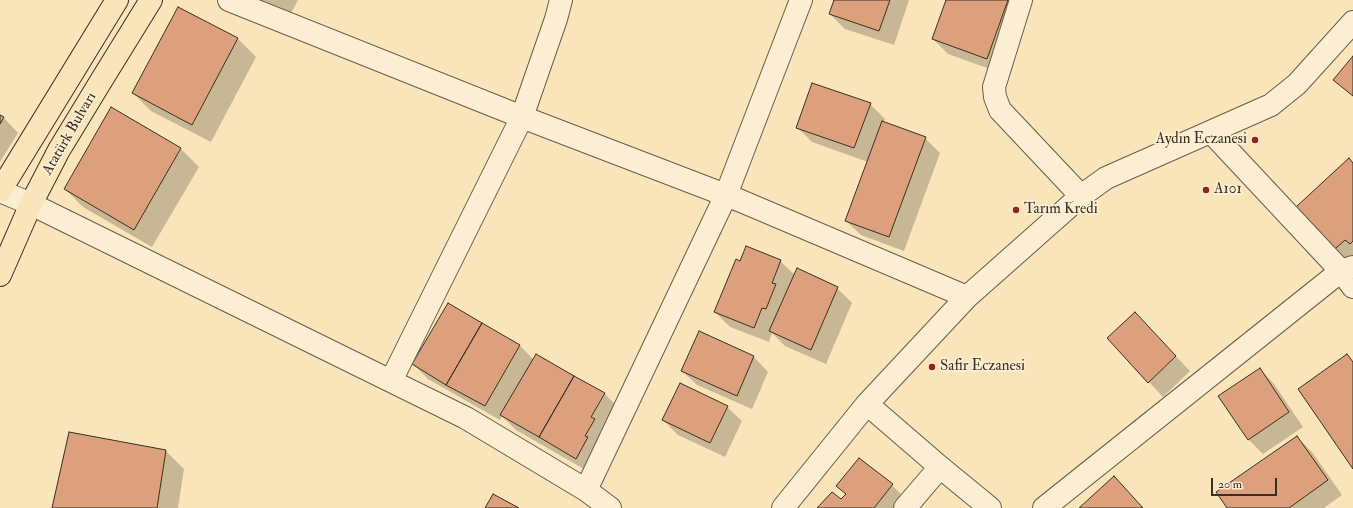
<!DOCTYPE html>
<meta charset="utf-8">
<style>
body{margin:0}
#map{position:relative;width:1353px;height:508px;overflow:hidden;background:#fae5ba;font-family:"IM FELL Double Pica",serif}
canvas{display:block}
.scale{position:absolute;left:1211px;top:478px;width:66px;height:18px;box-sizing:border-box;border:2px solid #3b2f24;border-top:0;padding-left:5px;font-size:12px;line-height:14px;white-space:nowrap;color:#3b2f24;-webkit-text-stroke:3px #fceed2;paint-order:stroke}
</style>
<div id="map">
<canvas width="1353" height="508"></canvas>
<div class="scale">20 m</div>
</div>
<script>
const g = document.querySelector('canvas').getContext('2d');
g.lineJoin = 'round';
function paint(path, color) { g.fillStyle = color; g.fill(path, 'evenodd'); }
const poly = rows => new Path2D(rows.map(r => 'M' + r).join(''));
function trace(path, color, width, dash) { g.strokeStyle = color; g.lineWidth = width; g.lineCap = dash ? 'butt' : 'round'; g.setLineDash(dash || []); g.stroke(path); }
function label(font, color, halo, rows, align = 'center') {
  g.font = font + ' "IM FELL Double Pica",serif'; g.lineWidth = 3.5; g.setLineDash([]); g.textBaseline = 'middle'; g.strokeStyle = halo; g.fillStyle = color; for (const [text, x, y, turn = 0] of rows) {
    g.save(); g.translate(x, y); g.rotate((+turn || 0) * Math.PI / 180); g.textAlign = isNaN(turn) ? turn : align; if (halo) g.strokeText(text, 0, 0); g.fillText(text, 0, 0); g.restore();
  }
}
paint(poly([
 [250,0,298,0,289,17],
 [835,0,909,0,894,45,845,29,830,14],
 [947,0,1028,0,1001,73,948,54,933,39],
 [238,39,256,57,211,142,151,111,133,93],
 [870,104,885,119,883,123,925,138,940,153,904,251,861,235,846,221,868,162,812,142,797,127],
 [0,116,4,118,18,133,0,162],
 [181,149,199,167,152,247,83,207,65,189],
 [1353,164,1353,260,1350,263,1297,207],
 [780,261,795,275,837,288,852,303,826,364,785,346,772,333,769,342,730,327,715,312],
 [1149,328,1190,371,1163,397,1149,382],
 [699,333,754,357,768,372,752,409,697,385,682,371],
 [520,346,534,360,604,393,619,408,591,473,516,430,502,416,500,420,428,379,413,364],
 [1260,369,1274,384,1303,427,1263,454,1248,439],
 [727,407,742,421,725,457,678,435,663,420],
 [1297,437,1312,452,1342,495,1324,508,1229,508],
 [166,451,184,469,178,508,53,508],
 [892,485,907,500,900,508,819,508,841,501,847,495,838,486]
]), '#0003');
const building = poly([
 [834,0,890,0,879,31,829,14,834,0],
 [946,0,1008,0,987,59,932,39,946,0],
 [178,7,238,38,192,125,132,93,178,7],
 [1353,56,1353,96,1333,80,1353,56],
 [812,83,871,103,854,148,796,128,812,83],
 [111,107,181,148,134,230,64,189,111,107],
 [0,115,4,117,0,124,0,115],
 [882,121,926,137,889,237,845,221,882,121],
 [1349,158,1353,163,1353,241,1350,244,1345,240,1335,249,1296,207,1349,158],
 [746,246,781,260,772,283,776,284,766,309,762,308,754,328,714,312,736,259,740,261,746,246],
 [797,268,838,287,811,350,769,331,797,268],
 [448,303,482,323,446,385,412,364,448,303],
 [1135,312,1176,356,1148,383,1107,338,1135,312],
 [482,323,520,345,485,406,446,385,482,323],
 [699,331,754,356,737,396,681,371,699,331],
 [536,354,574,376,539,437,500,415,536,354],
 [1347,354,1353,362,1353,469,1298,389,1347,354],
 [1260,368,1289,412,1248,440,1218,396,1260,368],
 [574,376,605,393,591,417,595,419,585,436,588,437,576,459,539,437,574,376],
 [680,383,728,406,710,443,662,420,680,383],
 [69,432,166,450,157,508,52,508,69,432],
 [1297,436,1328,480,1289,508,1227,508,1216,492,1297,436],
 [859,458,893,484,874,508,817,508,832,492,841,499,846,494,836,486,859,458],
 [1114,476,1143,508,1079,508,1114,476],
 [493,494,519,508,485,508,493,494]
]);
paint(building, '#dda07d');
trace(building, '#3b2f24', 1);
const minor = poly([
 [229,0,522,117,741,201,967,297],
 [1021,0,994,87,995,97,1000,110,1081,196],
 [1211,132,1341,271,1353,287],
 [0,191,31,204,466,418,586,490,610,508],
 [391,381,522,117,556,19,561,0],
 [867,404,940,467,990,508],
 [586,490,726,195,801,0],
 [783,508,867,404,967,297,1081,196,1106,178,1271,105,1297,84,1353,22],
 [905,508,940,467],
 [1044,508,1341,271,1353,267]
]);
const major = poly([
 [0,191,117,0],
 [0,275,31,204,59,150,101,81,151,0]
]);
trace(minor, '#6b5c4a', 24);
trace(major, '#3b2f24', 24);
trace(minor, '#fceed2', 22);
trace(major, '#fae5ba', 22);
for (const [x, y, r, color] of [
 [1255,140,4,"#8f2418"],
 [1206,190,4,"#8f2418"],
 [1016,210,4,"#8f2418"],
 [932,367,4,"#8f2418"]
]) { const dot = new Path2D(); dot.arc(x, y, r, 0, 2 * Math.PI); g.fillStyle = color; g.fill(dot); trace(dot, '#fceed2', 1.5); }
label('15px', '#3b2f24', '#fceed2', [
 ["Atatürk Bulvarı",70,134,-60]
]);
label('15px', '#3b2f24', '#fceed2', [
 ["Aydın Eczanesi",1247,140,"right"],
 ["A101",1214,190],
 ["Tarım Kredi",1024,210],
 ["Safir Eczanesi",940,367]
], 'left');
</script>
